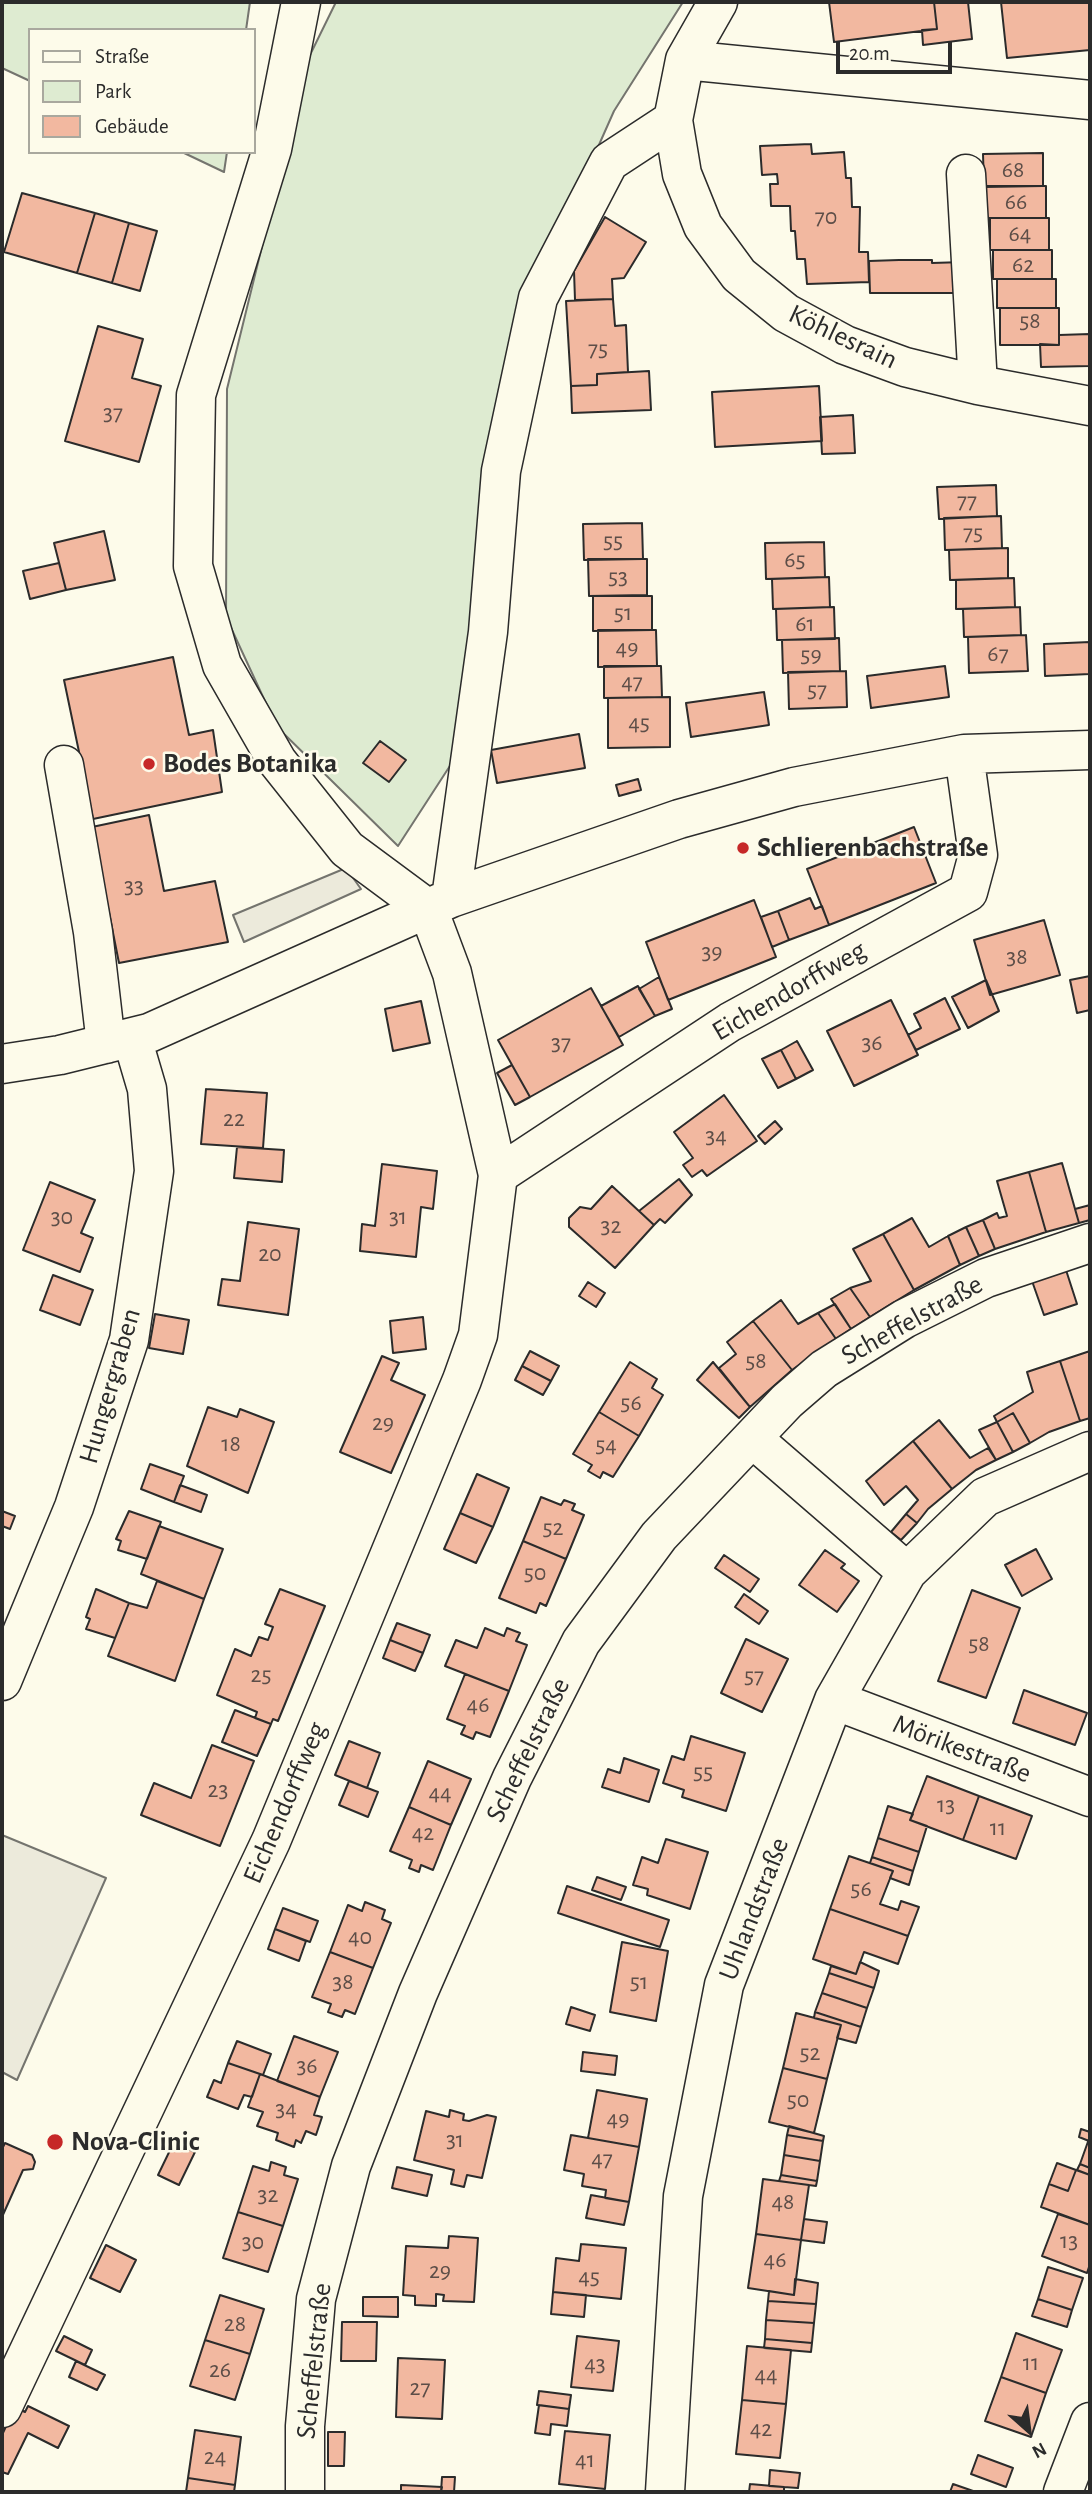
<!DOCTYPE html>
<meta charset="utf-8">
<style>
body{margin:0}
#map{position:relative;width:1092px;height:2494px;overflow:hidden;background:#fdfbea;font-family:"Alegreya Sans",sans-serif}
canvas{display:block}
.frame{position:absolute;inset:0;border:4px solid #2b2b2b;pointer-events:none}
.legend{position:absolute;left:28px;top:28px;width:228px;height:126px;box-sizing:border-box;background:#fdfbea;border:2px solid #a9a89e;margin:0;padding:9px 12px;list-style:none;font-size:21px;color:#2b2b2b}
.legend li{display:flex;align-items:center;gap:14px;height:35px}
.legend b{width:35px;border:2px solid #a9a89e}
.north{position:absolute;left:994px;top:2396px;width:70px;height:70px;-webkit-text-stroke:5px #fdfbea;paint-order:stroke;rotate:152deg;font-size:19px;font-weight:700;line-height:28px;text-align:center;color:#2b2b2b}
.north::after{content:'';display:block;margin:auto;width:24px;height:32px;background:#2b2b2b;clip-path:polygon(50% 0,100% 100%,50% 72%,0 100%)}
.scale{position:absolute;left:836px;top:42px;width:116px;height:32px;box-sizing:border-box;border:4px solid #2b2b2b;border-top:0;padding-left:9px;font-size:21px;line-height:24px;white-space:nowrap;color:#2b2b2b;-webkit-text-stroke:5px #fdfbea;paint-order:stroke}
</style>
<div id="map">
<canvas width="1092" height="2494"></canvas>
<div class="frame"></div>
<ul class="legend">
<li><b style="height:9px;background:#fdfbea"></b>Straße</li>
<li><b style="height:19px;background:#deebd1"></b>Park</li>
<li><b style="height:19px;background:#f2b8a0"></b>Gebäude</li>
</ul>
<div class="north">N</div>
<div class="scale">20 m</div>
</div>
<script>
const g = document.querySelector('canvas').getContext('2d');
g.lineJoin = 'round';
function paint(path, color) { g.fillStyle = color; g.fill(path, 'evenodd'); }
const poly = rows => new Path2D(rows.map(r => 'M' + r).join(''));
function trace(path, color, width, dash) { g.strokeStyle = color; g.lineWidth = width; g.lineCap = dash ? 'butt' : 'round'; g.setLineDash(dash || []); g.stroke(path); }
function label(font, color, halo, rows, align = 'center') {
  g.font = font + ' "Alegreya Sans",sans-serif'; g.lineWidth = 5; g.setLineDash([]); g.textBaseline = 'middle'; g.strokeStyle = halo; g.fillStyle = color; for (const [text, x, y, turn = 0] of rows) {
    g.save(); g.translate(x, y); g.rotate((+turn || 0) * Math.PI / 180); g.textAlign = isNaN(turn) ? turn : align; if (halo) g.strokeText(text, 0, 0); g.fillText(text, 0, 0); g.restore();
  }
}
const green = poly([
 [2,2,250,2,246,30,30,30,30,81,2,68,2,2],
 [336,2,683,2,614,111,522,318,474,654,457,755,398,846,277,727,226,617,227,389,308,59,336,2],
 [182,152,227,152,224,172,182,152]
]);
paint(green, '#deebd1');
trace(green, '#74746e', 2);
const parking = poly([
 [346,868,361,889,244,942,233,915,346,868],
 [2,1835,106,1878,17,2080,2,2072,2,1835]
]);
paint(parking, '#eceadb');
trace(parking, '#74746e', 2);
const building = poly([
 [829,2,934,2,937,29,834,42,829,2],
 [934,2,968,2,972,39,923,45,922,30,937,29,934,2],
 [1001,2,1090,2,1090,50,1007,58,1001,2],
 [811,144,812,154,844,152,846,178,851,178,852,207,860,207,859,252,868,252,869,282,807,284,805,259,797,259,795,231,791,231,790,206,771,206,770,184,778,184,777,174,762,175,760,146,811,144],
 [1043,153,1043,186,984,187,983,154,1043,153],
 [986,186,1046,186,1046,218,986,218,986,186],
 [22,193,95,213,77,273,4,252,22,193],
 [95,213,129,223,112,283,77,273,95,213],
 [605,217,646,242,624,278,612,279,613,299,575,300,574,271,605,217],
 [990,218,1049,218,1049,250,990,250,990,218],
 [129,223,157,231,140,291,112,283,129,223],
 [993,250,1052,250,1052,279,993,279,993,250],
 [899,260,932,260,932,263,964,262,965,293,870,293,869,261,899,260],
 [997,279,1056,279,1056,308,997,308,997,279],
 [613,299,615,326,626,325,628,372,597,374,597,385,571,386,566,301,613,299],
 [1000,308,1059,308,1059,345,1000,345,1000,308],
 [98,326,143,339,132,378,161,386,139,462,65,441,98,326],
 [1090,334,1090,366,1041,367,1040,344,1059,345,1059,335,1090,334],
 [649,371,651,410,572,413,571,386,597,385,597,374,649,371],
 [819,386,822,441,715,447,712,392,819,386],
 [853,415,855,453,822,454,820,417,853,415],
 [996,485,997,516,939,519,937,487,996,485],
 [1001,516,1002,548,945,550,944,518,1001,516],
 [642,523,643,559,584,560,583,524,642,523],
 [104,531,115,580,66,590,54,543,104,531],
 [824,542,825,577,766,579,765,543,824,542],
 [1008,548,1008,578,950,580,949,550,1008,548],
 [588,559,647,559,647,595,589,596,588,559],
 [59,563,66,590,30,599,23,571,59,563],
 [829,577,830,607,773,609,772,579,829,577],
 [1014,578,1015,607,956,609,956,580,1014,578],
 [593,596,652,596,652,630,593,631,593,596],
 [834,607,835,639,777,640,776,609,834,607],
 [1020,607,1021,635,964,637,963,609,1020,607],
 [598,630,656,630,657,666,598,667,598,630],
 [1026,635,1028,671,969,673,968,637,1026,635],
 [839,638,840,671,783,673,782,640,839,638],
 [1090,642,1090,674,1045,676,1044,644,1090,642],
 [173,657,189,735,213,730,222,792,93,819,64,680,173,657],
 [604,666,661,666,662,697,604,698,604,666],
 [945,666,949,697,871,708,867,676,945,666],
 [846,671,847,707,789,709,788,672,846,671],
 [764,692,769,725,691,737,686,703,764,692],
 [670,697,670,747,608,748,608,698,670,697],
 [579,734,585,768,497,783,491,750,579,734],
 [380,741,406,760,389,782,363,763,380,741],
 [638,779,641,790,619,796,616,785,638,779],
 [149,815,164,891,215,881,228,942,119,963,92,827,149,815],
 [914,827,936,883,829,925,807,869,914,827],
 [810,898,815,909,822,906,829,925,789,940,778,911,810,898],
 [754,900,776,957,668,1000,646,942,754,900],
 [778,911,789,940,772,947,761,917,778,911],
 [1044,920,1060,975,990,995,974,940,1044,920],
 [1090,976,1090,1010,1077,1013,1070,980,1090,976],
 [659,977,672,1009,655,1016,639,989,659,977],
 [986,980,999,1011,968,1028,952,997,986,980],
 [638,986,655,1016,619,1037,601,1006,638,986],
 [591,988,623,1045,530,1097,498,1040,591,988],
 [945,998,960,1029,916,1050,908,1035,921,1028,914,1014,945,998],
 [891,1000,918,1055,854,1086,827,1031,891,1000],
 [421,1001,430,1043,393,1051,385,1009,421,1001],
 [797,1041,813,1070,796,1079,781,1050,797,1041],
 [781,1050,796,1079,778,1088,762,1059,781,1050],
 [512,1065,530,1097,515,1105,497,1073,512,1065],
 [206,1089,267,1093,263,1148,201,1144,206,1089],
 [724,1095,757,1141,707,1176,702,1170,692,1177,683,1165,693,1158,674,1132,724,1095],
 [775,1121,782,1129,765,1144,758,1136,775,1121],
 [237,1147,284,1150,282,1182,234,1178,237,1147],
 [1062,1163,1079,1223,1046,1232,1029,1172,1062,1163],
 [382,1164,437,1171,433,1209,421,1207,416,1257,360,1251,362,1224,375,1226,382,1164],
 [1029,1172,1046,1232,995,1249,983,1220,997,1213,999,1218,1007,1216,997,1181,1029,1172],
 [679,1179,692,1195,665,1223,660,1219,654,1225,639,1211,679,1179],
 [50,1182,95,1200,81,1233,93,1238,80,1272,23,1250,50,1182],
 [612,1186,654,1225,615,1268,569,1227,569,1218,580,1207,591,1209,612,1186],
 [1090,1205,1090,1220,1079,1223,1075,1209,1090,1205],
 [912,1218,929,1247,948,1236,960,1265,914,1290,883,1234,912,1218],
 [983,1220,995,1249,979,1256,966,1227,983,1220],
 [248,1222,299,1229,288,1315,218,1305,222,1279,240,1281,248,1222],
 [966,1227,979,1256,960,1265,948,1236,966,1227],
 [883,1234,914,1290,870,1317,850,1288,871,1281,853,1249,883,1234],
 [1066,1270,1077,1304,1044,1315,1032,1281,1066,1270],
 [53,1275,93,1290,80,1325,40,1310,53,1275],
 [588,1282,605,1293,596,1307,579,1296,588,1282],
 [850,1288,870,1317,851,1329,831,1299,850,1288],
 [781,1300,798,1324,818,1313,836,1339,792,1370,753,1321,781,1300],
 [835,1304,851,1329,836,1339,818,1313,835,1304],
 [155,1314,189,1320,183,1354,149,1348,155,1314],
 [423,1317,426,1349,393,1353,390,1321,423,1317],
 [753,1321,792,1370,750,1407,719,1368,736,1354,727,1342,753,1321],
 [530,1351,559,1366,551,1381,522,1366,530,1351],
 [1090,1351,1090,1418,1080,1421,1060,1361,1090,1351],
 [382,1356,399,1363,391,1380,425,1395,391,1473,340,1452,382,1356],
 [1060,1361,1080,1421,1049,1432,1030,1443,1013,1413,997,1422,994,1416,1033,1392,1027,1372,1060,1361],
 [630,1362,657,1379,652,1388,663,1395,639,1436,599,1412,630,1362],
 [713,1362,750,1407,739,1418,697,1380,713,1362],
 [522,1366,551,1381,543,1395,515,1380,522,1366],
 [208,1407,237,1417,240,1409,274,1422,248,1493,187,1466,208,1407],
 [599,1412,639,1436,613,1477,603,1472,600,1478,588,1471,592,1465,573,1454,599,1412],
 [1013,1413,1030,1443,1013,1452,997,1422,1013,1413],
 [939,1420,970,1458,988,1448,996,1460,976,1470,952,1489,913,1441,939,1420],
 [997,1422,1013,1452,996,1460,979,1430,997,1422],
 [913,1441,952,1489,928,1509,917,1523,906,1514,918,1500,906,1486,884,1505,866,1481,913,1441],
 [150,1464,184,1476,174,1502,141,1489,150,1464],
 [477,1474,509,1488,493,1527,460,1513,477,1474],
 [180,1485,207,1495,201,1512,174,1502,180,1485],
 [541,1497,561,1505,564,1500,575,1504,572,1510,584,1515,566,1559,523,1541,541,1497],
 [2,1511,15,1516,10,1529,2,1526,2,1511],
 [129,1511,161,1522,147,1559,118,1550,121,1541,116,1539,129,1511],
 [460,1513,493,1527,476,1563,444,1549,460,1513],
 [906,1514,917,1523,901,1540,891,1532,906,1514],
 [159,1526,223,1549,204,1599,141,1574,159,1526],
 [523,1541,566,1559,546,1606,540,1603,536,1613,499,1598,523,1541],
 [1036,1549,1052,1579,1022,1596,1005,1565,1036,1549],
 [825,1550,845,1564,841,1568,859,1581,837,1612,799,1585,825,1550],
 [724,1555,759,1579,750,1592,715,1568,724,1555],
 [157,1581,204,1599,175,1681,108,1656,129,1603,147,1608,157,1581],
 [96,1589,129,1603,115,1638,86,1629,90,1619,86,1617,96,1589],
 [280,1589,325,1606,278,1721,273,1719,271,1724,255,1718,257,1712,217,1695,235,1649,251,1656,259,1637,268,1640,273,1627,265,1624,280,1589],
 [972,1590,1020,1608,986,1698,938,1681,972,1590],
 [744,1594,768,1611,759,1624,735,1607,744,1594],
 [397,1623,430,1635,423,1653,390,1640,397,1623],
 [485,1628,504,1636,507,1628,520,1633,516,1641,527,1645,509,1691,445,1666,456,1640,477,1648,485,1628],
 [746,1639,788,1659,762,1712,721,1693,746,1639],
 [390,1640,423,1653,415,1671,383,1658,390,1640],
 [465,1674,509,1691,490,1737,476,1732,473,1739,461,1734,465,1726,447,1719,465,1674],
 [1024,1690,1087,1713,1075,1745,1013,1723,1024,1690],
 [235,1710,271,1724,257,1756,222,1742,235,1710],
 [691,1736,745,1753,726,1811,682,1797,684,1790,663,1783,672,1756,684,1760,691,1736],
 [349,1741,380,1753,367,1788,335,1775,349,1741],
 [212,1745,254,1761,220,1846,141,1815,154,1783,191,1798,212,1745],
 [624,1758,659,1770,649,1802,602,1787,608,1769,620,1773,624,1758],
 [428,1761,471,1779,451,1825,409,1807,428,1761],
 [927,1776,979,1796,963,1840,910,1820,927,1776],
 [349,1781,378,1792,368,1817,339,1805,349,1781],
 [979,1796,1032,1816,1016,1859,963,1840,979,1796],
 [888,1806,913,1814,910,1820,927,1826,919,1852,878,1838,888,1806],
 [409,1807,451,1825,433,1870,421,1865,419,1872,409,1868,412,1860,390,1851,409,1807],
 [878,1838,919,1852,913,1871,872,1857,878,1838],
 [666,1839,708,1852,690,1909,647,1895,648,1889,633,1885,642,1857,658,1863,666,1839],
 [849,1856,893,1871,880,1904,898,1910,901,1901,919,1907,908,1936,830,1909,849,1856],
 [872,1857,913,1871,909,1885,890,1878,893,1871,870,1863,872,1857],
 [597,1877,626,1887,621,1900,592,1890,597,1877],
 [567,1886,669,1920,660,1947,558,1913,567,1886],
 [365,1902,385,1910,382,1919,391,1923,373,1968,330,1952,348,1905,362,1911,365,1902],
 [283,1908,318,1921,310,1942,275,1929,283,1908],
 [830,1909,908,1936,898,1964,864,1952,856,1974,813,1959,830,1909],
 [275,1929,306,1941,299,1961,268,1949,275,1929],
 [622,1942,668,1951,656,2021,610,2012,622,1942],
 [330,1952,373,1968,355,2014,345,2010,342,2017,328,2012,331,2004,312,1997,330,1952],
 [860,1962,879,1971,874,1988,829,1973,831,1966,856,1974,860,1962],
 [829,1973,874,1988,867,2008,822,1993,829,1973],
 [822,1993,867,2008,861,2027,815,2012,822,1993],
 [571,2007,595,2015,590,2031,566,2024,571,2007],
 [815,2012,861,2027,856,2043,837,2038,841,2025,814,2018,815,2012],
 [796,2013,841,2025,827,2079,783,2068,796,2013],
 [294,2036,338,2052,320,2097,277,2081,294,2036],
 [237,2041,271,2054,263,2075,228,2063,237,2041],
 [583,2052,617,2056,615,2075,581,2071,583,2052],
 [228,2063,260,2074,252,2097,244,2095,238,2109,207,2097,214,2080,221,2083,228,2063],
 [783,2068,827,2079,814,2133,769,2122,783,2068],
 [260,2074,320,2097,314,2115,322,2117,316,2135,306,2131,301,2143,296,2140,294,2147,276,2140,278,2133,257,2126,263,2112,248,2107,260,2074],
 [597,2090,647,2099,639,2147,588,2138,597,2090],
 [450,2110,464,2114,463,2120,469,2121,487,2115,496,2117,482,2178,467,2175,464,2187,451,2184,454,2170,414,2160,426,2111,449,2117,450,2110],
 [789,2126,824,2136,823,2141,787,2135,789,2126],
 [1081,2129,1090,2132,1089,2141,1079,2137,1081,2129],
 [571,2135,639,2147,629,2202,605,2198,606,2190,582,2186,584,2174,564,2170,571,2135],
 [787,2135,823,2141,820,2161,784,2155,787,2135],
 [1090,2136,1090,2168,1080,2164,1090,2136],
 [174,2142,195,2152,179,2185,158,2175,174,2142],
 [5,2143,32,2155,35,2162,33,2169,23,2170,2,2217,2,2149,5,2143],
 [784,2155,820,2161,817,2181,781,2175,784,2155],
 [271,2162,286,2167,284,2175,298,2179,283,2226,238,2212,253,2166,269,2171,271,2162],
 [1057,2163,1076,2170,1068,2191,1049,2184,1057,2163],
 [1080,2164,1090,2168,1090,2175,1077,2170,1080,2164],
 [397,2167,432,2175,427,2196,392,2188,397,2167],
 [1076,2170,1090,2175,1090,2225,1041,2207,1049,2184,1068,2191,1076,2170],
 [781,2175,817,2181,816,2186,779,2181,781,2175],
 [763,2179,809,2185,801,2240,756,2234,763,2179],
 [591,2195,629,2202,624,2225,586,2218,591,2195],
 [238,2212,283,2226,268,2272,223,2258,238,2212],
 [1058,2214,1090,2225,1090,2264,1087,2273,1042,2256,1058,2214],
 [804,2219,827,2222,824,2243,801,2240,804,2219],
 [756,2234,801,2240,794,2295,748,2288,756,2234],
 [449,2236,478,2238,474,2302,443,2301,444,2295,436,2294,436,2306,415,2305,415,2296,403,2295,406,2246,448,2248,449,2236],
 [581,2244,626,2248,621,2299,553,2292,556,2258,579,2261,581,2244],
 [106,2245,136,2260,120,2292,90,2278,106,2245],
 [1048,2267,1083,2278,1072,2310,1038,2299,1048,2267],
 [795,2279,818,2283,816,2304,768,2301,769,2291,794,2295,795,2279],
 [553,2292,586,2295,584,2317,551,2314,553,2292],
 [220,2295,264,2309,250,2354,205,2340,220,2295],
 [363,2297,398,2297,398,2317,363,2316,363,2297],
 [1038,2299,1072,2310,1067,2327,1032,2316,1038,2299],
 [768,2301,816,2304,814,2323,766,2320,768,2301],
 [766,2320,814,2323,812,2343,765,2339,766,2320],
 [342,2322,377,2322,376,2361,341,2361,342,2322],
 [1016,2333,1062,2350,1046,2393,1001,2377,1016,2333],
 [64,2336,92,2350,85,2365,56,2351,64,2336],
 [577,2336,619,2341,613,2391,571,2387,577,2336],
 [765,2339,812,2343,811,2352,764,2348,765,2339],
 [205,2340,250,2354,235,2400,190,2386,205,2340],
 [747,2346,791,2350,786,2404,742,2400,747,2346],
 [398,2358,445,2360,442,2419,396,2417,398,2358],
 [76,2361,105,2375,97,2390,69,2377,76,2361],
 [1001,2377,1046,2393,1031,2437,985,2421,1001,2377],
 [539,2391,571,2395,569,2409,537,2405,539,2391],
 [742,2400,786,2404,780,2458,736,2454,742,2400],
 [539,2405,569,2409,567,2426,551,2424,550,2435,535,2433,539,2405],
 [28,2406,69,2426,58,2448,28,2433,8,2474,2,2472,2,2435,15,2407,25,2412,28,2406],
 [195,2430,241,2437,235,2485,188,2478,195,2430],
 [565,2431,610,2435,605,2489,559,2484,565,2431],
 [328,2432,345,2432,344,2466,328,2466,328,2432],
 [978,2455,1013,2468,1006,2487,971,2474,978,2455],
 [770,2470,800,2473,798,2488,769,2486,770,2470],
 [442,2477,455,2477,454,2492,441,2492,442,2477],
 [188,2478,235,2485,234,2492,186,2492,188,2478],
 [750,2484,784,2487,784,2492,749,2492,750,2484],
 [953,2484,976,2492,950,2492,953,2484],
 [401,2485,442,2487,441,2492,401,2492,401,2485]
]);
paint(building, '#f2b8a0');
trace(building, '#2b2b2b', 2);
const minor = poly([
 [718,2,685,60,673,120,682,174,703,226,739,275,786,313,845,345,905,367,978,385,1090,406],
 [685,60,1090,100],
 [966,174,978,385],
 [64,765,93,932,106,1044],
 [451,898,488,632,501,471,538,298,609,162,673,120],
 [2,1064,60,1055,149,1033,451,898,679,819,794,787,964,754,1090,750],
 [498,1175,730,1022,968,892,978,855,964,754],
 [752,1438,907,1572],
 [2,1681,74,1507,129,1340,154,1171,147,1089,132,1038],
 [834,1700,1090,1797],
 [2,2408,271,1841,462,1380,478,1335,498,1175,452,973,428,909,347,849,277,761,222,665,193,566,196,395,272,149,301,2],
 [305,2492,305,2426,316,2299,351,2166,418,1993,512,1778,581,1642,659,1536,787,1401,824,1369,904,1319,986,1278,1090,1243],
 [665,2492,683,2196,724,1985,834,1700,907,1572,985,1497,1090,1451],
 [1063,2492,1090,2422]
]);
trace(minor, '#2b2b2b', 41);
trace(minor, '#fdfbea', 38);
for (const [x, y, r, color] of [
 [149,764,7,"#c62828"],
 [743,848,7,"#c62828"],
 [55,2142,9,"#c62828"]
]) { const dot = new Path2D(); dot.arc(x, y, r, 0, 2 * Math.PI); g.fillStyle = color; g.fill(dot); trace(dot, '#fdfbea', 2.5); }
label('24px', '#5d4e48', null, [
 ["68",1013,170],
 ["66",1016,202],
 ["70",826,217],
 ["64",1020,234],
 ["62",1023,265],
 ["58",1030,321],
 ["75",598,349],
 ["37",113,413],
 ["77",967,501],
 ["75",973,533],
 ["55",613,541],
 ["65",795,560],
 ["53",618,577],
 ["51",623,613],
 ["61",805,624],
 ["49",627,648],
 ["67",998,654],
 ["59",811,655],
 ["47",632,682],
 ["57",817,690],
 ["45",639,723],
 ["33",134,886],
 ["39",712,952],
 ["38",1017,957],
 ["37",561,1043],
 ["36",872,1043],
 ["22",234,1119],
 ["34",716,1136],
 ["30",62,1217],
 ["31",398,1217],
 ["32",611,1226],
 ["20",270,1254],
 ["58",756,1361],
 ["56",631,1403],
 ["29",383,1423],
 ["18",231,1444],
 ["54",606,1445],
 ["52",553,1528],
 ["50",535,1573],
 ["58",979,1644],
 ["25",261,1675],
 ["57",754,1676],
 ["46",478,1705],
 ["55",703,1772],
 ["23",218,1790],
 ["44",440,1793],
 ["13",946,1805],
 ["11",998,1828],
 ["42",423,1833],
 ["56",861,1889],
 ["40",360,1937],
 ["38",343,1982],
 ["51",639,1982],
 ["52",810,2053],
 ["36",307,2066],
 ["50",798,2100],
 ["34",286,2109],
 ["49",618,2119],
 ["31",455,2140],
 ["47",602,2159],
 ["32",268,2195],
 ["48",783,2202],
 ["13",1069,2241],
 ["30",253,2242],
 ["46",775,2260],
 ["29",440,2271],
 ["45",589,2277],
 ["28",235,2324],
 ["11",1031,2363],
 ["43",595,2364],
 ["26",220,2370],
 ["44",766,2375],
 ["27",420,2388],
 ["42",761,2429],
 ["24",215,2457],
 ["41",585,2460]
]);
label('28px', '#2b2b2b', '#fdfbea', [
 ["Köhlesrain",843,337,25],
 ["Eichendorffweg",789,991,-30],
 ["Scheffelstraße",912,1320,-29],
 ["Hungergraben",110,1386,-74],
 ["Mörikestraße",962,1749,21],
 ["Scheffelstraße",528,1750,-64],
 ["Eichendorffweg",285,1803,-67],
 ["Uhlandstraße",754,1909,-69],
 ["Scheffelstraße",314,2361,-84]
]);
label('bold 28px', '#2b2b2b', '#fdfbea', [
 ["Bodes Botanika",163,764],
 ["Schlierenbachstraße",757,848],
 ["Nova-Clinic",71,2142]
], 'left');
</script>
